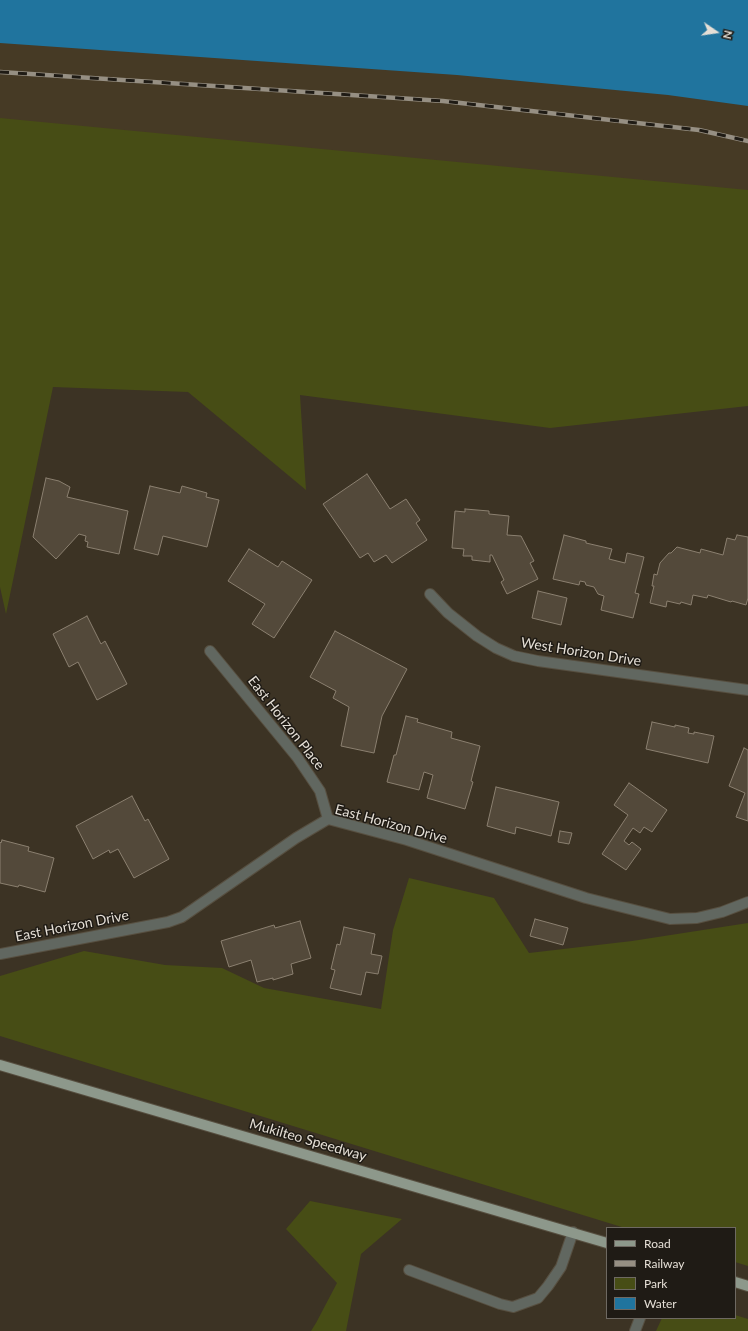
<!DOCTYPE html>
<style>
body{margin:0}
#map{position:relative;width:748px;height:1331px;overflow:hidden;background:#3c3324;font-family:Lato,sans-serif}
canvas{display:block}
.legend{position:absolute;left:606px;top:1227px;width:130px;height:92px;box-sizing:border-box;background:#1f1b15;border:1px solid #6e6962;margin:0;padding:5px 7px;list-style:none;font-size:12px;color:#e5dfd6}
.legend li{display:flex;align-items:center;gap:8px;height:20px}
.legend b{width:20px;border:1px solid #6e6962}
.north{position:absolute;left:696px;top:12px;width:40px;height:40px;-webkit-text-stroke:3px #1f1b15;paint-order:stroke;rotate:103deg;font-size:11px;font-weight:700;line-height:16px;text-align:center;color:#e5dfd6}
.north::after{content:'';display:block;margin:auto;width:14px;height:18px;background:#e5dfd6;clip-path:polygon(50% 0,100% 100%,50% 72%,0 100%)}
</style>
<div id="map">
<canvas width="748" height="1331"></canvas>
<ul class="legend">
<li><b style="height:5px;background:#8d988b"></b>Road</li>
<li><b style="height:5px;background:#968f83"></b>Railway</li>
<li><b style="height:11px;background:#474d15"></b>Park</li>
<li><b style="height:11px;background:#20749e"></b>Water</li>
</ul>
<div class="north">N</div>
</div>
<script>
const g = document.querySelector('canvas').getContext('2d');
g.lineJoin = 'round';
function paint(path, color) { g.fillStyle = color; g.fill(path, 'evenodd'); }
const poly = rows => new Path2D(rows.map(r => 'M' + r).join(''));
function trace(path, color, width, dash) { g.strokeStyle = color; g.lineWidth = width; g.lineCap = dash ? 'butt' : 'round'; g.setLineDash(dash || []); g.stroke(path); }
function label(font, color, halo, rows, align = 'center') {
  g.font = font + ' Lato,sans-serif'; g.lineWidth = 3; g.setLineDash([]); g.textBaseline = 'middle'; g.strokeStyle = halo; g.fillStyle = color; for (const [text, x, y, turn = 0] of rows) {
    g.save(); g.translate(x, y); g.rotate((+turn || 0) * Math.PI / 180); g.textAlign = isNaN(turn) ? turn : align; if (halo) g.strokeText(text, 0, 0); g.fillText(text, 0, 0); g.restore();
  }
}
paint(poly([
 [0,19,748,89,748,266,0,207]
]), '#463a25');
paint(poly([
 [0,118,748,190,748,406,550,428,300,395,306,490,188,392,53,387,6,614,0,587],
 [409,878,494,898,529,953,632,941,748,923,748,1266,735,1262,735,1228,625,1228,0,1036,0,976,84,951,165,965,222,968,264,988,381,1009,393,930],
 [310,1201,402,1219,361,1254,346,1331,311,1331,316,1323,337,1283,286,1229],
 [735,1315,748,1319,748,1331,656,1331,662,1318,735,1318]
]), '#474d15');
paint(poly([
 [0,0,748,0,748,106,668,95,457,75,0,43]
]), '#20749e');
const building = poly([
 [367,474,390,509,406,499,420,520,416,523,427,540,392,563,386,555,374,562,368,553,360,558,323,504,367,474],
 [46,478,59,481,70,487,67,497,128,511,119,554,87,547,88,542,85,541,86,536,79,534,56,559,33,537,46,478],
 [150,486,180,493,182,486,207,493,206,497,219,500,207,547,163,536,158,555,134,549,150,486],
 [465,509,489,511,489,514,509,516,507,535,521,536,534,561,530,563,538,579,507,594,501,582,504,580,492,555,490,555,490,562,472,560,472,556,463,556,464,549,452,548,455,511,465,512,465,509],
 [564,535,586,541,586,543,612,549,609,559,625,563,627,553,644,557,635,593,639,594,633,618,601,610,604,596,598,594,594,587,586,585,585,582,580,581,579,585,553,579,564,535],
 [737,535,748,537,748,598,746,605,732,601,731,602,708,595,707,598,693,595,691,605,681,602,680,604,667,601,666,607,650,603,654,586,652,586,654,574,657,575,660,563,669,553,671,553,677,547,700,553,701,549,723,555,727,538,735,540,737,535],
 [249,549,278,567,282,561,312,580,274,638,252,624,265,604,228,581,249,549],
 [538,591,567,598,561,625,532,618,538,591],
 [87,616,101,644,105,641,127,684,97,700,78,662,69,667,53,634,87,616],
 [335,631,407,669,382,716,374,753,341,746,349,707,333,698,336,691,310,677,335,631],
 [406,716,418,719,417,722,452,732,451,738,480,746,471,781,473,782,465,809,427,798,433,775,424,772,419,790,387,782,394,755,396,755,406,716],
 [652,722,675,727,675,725,689,728,688,733,694,734,694,732,714,736,708,763,646,749,652,722],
 [744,748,748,750,748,821,736,817,745,793,729,786,744,748],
 [629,783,667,810,652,832,644,827,640,833,633,828,624,841,629,845,632,842,641,849,626,870,602,854,628,815,614,805,629,783],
 [496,787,559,802,551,836,516,827,515,834,487,826,496,787],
 [132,796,145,821,148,819,169,859,134,878,118,849,110,853,109,850,93,859,76,826,132,796],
 [560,831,572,833,569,844,558,842,560,831],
 [2,840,29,847,28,851,54,858,45,892,19,885,18,887,0,883,0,842,1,843,2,840],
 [535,919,568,928,563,945,530,936,535,919],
 [300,921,311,958,291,964,293,974,273,980,273,978,257,982,251,960,229,967,221,941,274,925,275,928,300,921],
 [344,927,375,934,371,954,382,956,378,974,366,972,361,995,330,988,335,970,331,969,337,944,340,945,344,927]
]);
paint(building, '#53493a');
trace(building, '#8b8070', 1);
const service = poly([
 [409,1270,500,1304,513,1307,538,1298,548,1286,561,1267,573,1232]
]);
const minor = poly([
 [430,594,448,613,477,636,496,648,514,656,538,661,748,690],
 [210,651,297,757,320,791,328,819],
 [0,954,168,922,182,917,296,838,328,819,407,840,586,898,670,919,697,918,722,912,748,902],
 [635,1331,640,1318]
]);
const primary = poly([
 [0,1065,607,1243],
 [735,1282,748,1286]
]);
trace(service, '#574f40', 12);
trace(minor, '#574f40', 12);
trace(primary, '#574f40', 12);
trace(service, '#616760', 10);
trace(minor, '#616760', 10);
trace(primary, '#8d988b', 10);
const rail = poly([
 [0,72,443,101,699,130,748,141]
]);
trace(rail, '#968f83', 4.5);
trace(rail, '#1f1b15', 3, [9]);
label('14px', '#e5dfd6', '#1f1b15', [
 ["West Horizon Drive",581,652,9],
 ["East Horizon Place",286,723,52],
 ["East Horizon Drive",391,824,15],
 ["East Horizon Drive",72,926,-11],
 ["Mukilteo Speedway",308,1140,16]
]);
</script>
